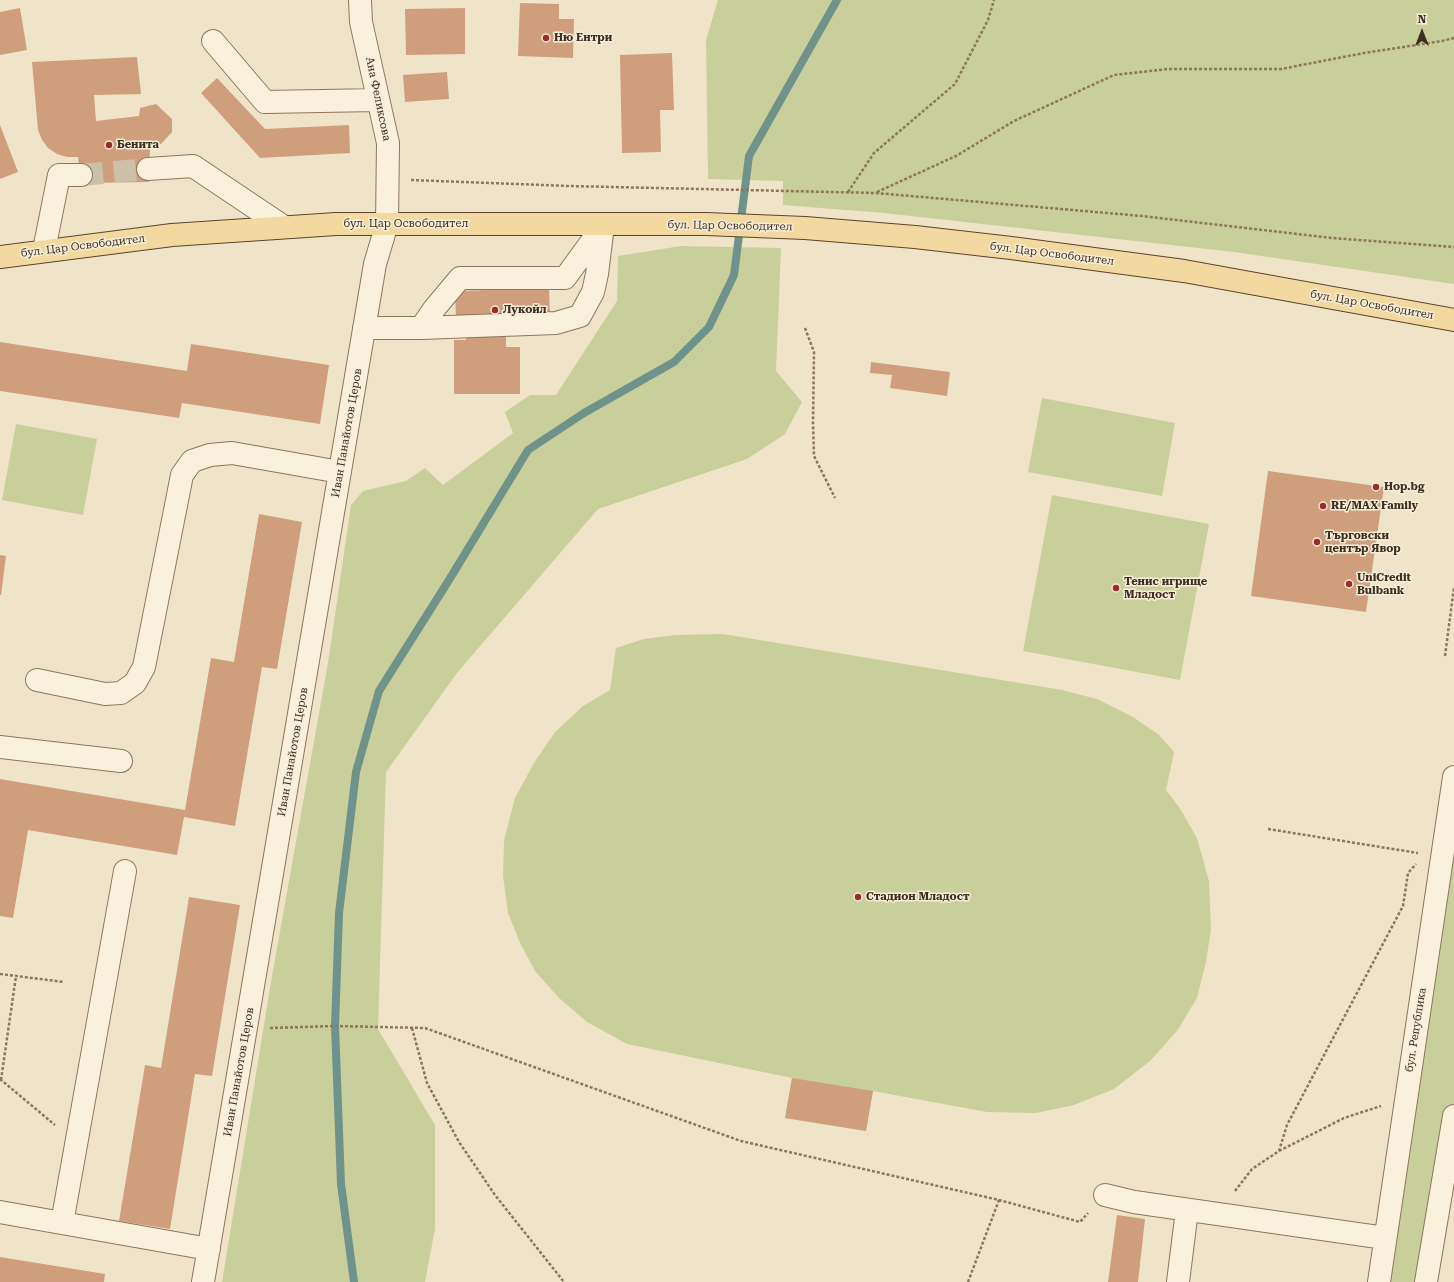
<!DOCTYPE html>
<meta charset="utf-8">
<style>
body{margin:0}
#map{position:relative;width:1454px;height:1282px;overflow:hidden;background:#f0e4c8;font-family:"Roboto Serif",serif}
canvas{display:block}
.north{position:absolute;left:1402px;top:12px;width:40px;height:40px;-webkit-text-stroke:3px #f7eed8;paint-order:stroke;rotate:0deg;font-size:11px;font-weight:700;line-height:16px;text-align:center;color:#3d2e20}
.north::after{content:'';display:block;margin:auto;width:14px;height:18px;background:#3d2e20;clip-path:polygon(50% 0,100% 100%,50% 72%,0 100%)}
</style>
<div id="map">
<canvas width="1454" height="1282"></canvas>
<div class="north">N</div>
</div>
<script>
const g = document.querySelector('canvas').getContext('2d');
g.lineJoin = 'round';
function paint(path, color) { g.fillStyle = color; g.fill(path, 'evenodd'); }
const poly = rows => new Path2D(rows.map(r => 'M' + r).join(''));
function trace(path, color, width, dash) { g.strokeStyle = color; g.lineWidth = width; g.lineCap = dash ? 'butt' : 'round'; g.setLineDash(dash || []); g.stroke(path); }
function label(font, color, halo, rows, align = 'center') {
  g.font = font + ' "Roboto Serif",serif'; g.lineWidth = 3; g.setLineDash([]); g.textBaseline = 'middle'; g.strokeStyle = halo; g.fillStyle = color; for (const [text, x, y, turn = 0] of rows) {
    g.save(); g.translate(x, y); g.rotate((+turn || 0) * Math.PI / 180); g.textAlign = isNaN(turn) ? turn : align; if (halo) g.strokeText(text, 0, 0); g.fillText(text, 0, 0); g.restore();
  }
}
paint(poly([
 [718,0,1454,0,1454,284,1234,252,884,213,783,205,783,181,708,179,706,40],
 [681,246,781,248,776,371,802,402,785,434,747,459,598,509,457,673,386,772,378,1029,435,1125,435,1229,425,1282,222,1282,272,976,328,663,351,505,363,491,406,481,425,468,443,485,513,433,505,412,530,395,556,395,617,301,618,256],
 [1042,398,1175,423,1162,496,1028,472],
 [16,424,97,439,83,515,2,500],
 [1052,495,1209,524,1180,680,1023,651],
 [723,634,1062,690,1097,699,1133,717,1159,735,1174,752,1166,790,1179,807,1197,838,1209,881,1211,929,1206,962,1197,998,1177,1031,1150,1061,1114,1089,1074,1105,1036,1113,987,1112,873,1091,866,1131,785,1118,792,1078,627,1044,587,1022,559,998,535,971,520,943,508,913,503,876,504,840,515,798,534,763,555,732,583,706,610,690,616,648,644,639,675,635],
 [1454,777,1454,1117,1426,1282,1379,1282]
]), '#c9cf9b');
trace(poly([
 [354,1282,341,1184,335,1026,339,913,356,772,379,691,449,580,528,450,584,413,674,362,709,327,734,275,749,156,837,0]
]), '#6f938a', 8);
paint(poly([
 [520,3,559,4,559,19,574,19,573,58,518,56],
 [20,8,27,50,0,55,0,12],
 [465,8,465,54,406,55,405,9],
 [672,53,674,110,660,110,661,152,622,153,620,55],
 [137,57,141,94,94,95,96,121,139,116,140,108,156,104,172,119,172,132,161,144,150,147,149,182,81,183,78,157,67,157,57,154,48,148,42,140,38,130,32,62],
 [447,72,449,99,405,102,403,75],
 [217,78,265,129,349,125,350,153,260,158,201,93],
 [0,125,18,172,0,179],
 [549,288,550,315,456,318,455,291],
 [466,331,506,331,506,347,520,347,520,394,454,394,454,340,466,340],
 [0,342,187,371,191,344,329,365,320,424,182,403,179,418,0,391],
 [871,362,950,372,947,396,890,388,892,375,870,373],
 [1268,471,1384,487,1366,612,1251,596],
 [259,514,302,522,277,669,262,667,235,826,184,817,177,855,28,830,13,918,0,916,0,779,185,810,211,658,234,662],
 [0,555,6,556,1,595,0,595],
 [189,897,240,905,212,1076,195,1074,170,1229,119,1221,145,1065,161,1068],
 [792,1078,873,1091,866,1131,785,1118],
 [1117,1215,1145,1219,1138,1282,1108,1282],
 [0,1257,105,1274,104,1282,0,1282]
]), '#cf9f7d');
trace(poly([
 [81,175,148,169]
]), '#ccc0a6', 22, [22, 11]);
const minor = poly([
 [213,41,265,102,378,100],
 [148,169,193,166,284,227],
 [44,250,59,175,81,175],
 [364,328,421,328,556,323,580,316,593,292,597,274,603,225],
 [421,328,434,309,460,278,565,278,603,226],
 [37,680,105,694,121,693,135,683,144,667,182,475,192,461,210,455,232,453,340,472],
 [0,747,121,761],
 [1105,1195,1134,1202,1385,1238],
 [0,1212,209,1249],
 [62,1223,125,871],
 [203,1282,375,264,387,224,388,143,361,22,360,0],
 [1178,1282,1187,1210],
 [1379,1282,1454,777],
 [1426,1282,1454,1116]
]);
const major = poly([
 [0,257,172,235,336,224,706,224,805,228,915,237,1011,248,1184,271,1454,320]
]);
trace(minor, '#8d765c', 24);
trace(major, '#5b4430', 24);
trace(poly([
 [411,180,569,186,876,193,1142,216,1332,238,1454,247],
 [848,192,874,153,955,84,988,20,994,0],
 [877,192,956,156,1014,121,1114,75,1168,69,1281,69,1364,53,1442,41,1454,38],
 [805,328,814,352,813,423,814,456,835,498],
 [1445,656,1454,587],
 [1268,829,1418,853],
 [0,974,64,982],
 [270,1028,335,1026,425,1028,741,1141,999,1200,1080,1222,1088,1213],
 [412,1028,427,1083,459,1142,495,1195,564,1282],
 [0,1079,55,1125],
 [1,1080,16,976],
 [1279,1151,1344,1118,1381,1106],
 [1235,1191,1252,1169,1279,1151,1287,1125,1403,906,1408,873,1416,864],
 [968,1282,999,1200]
]), '#8d765c', 2.5, [3, 2]);
trace(minor, '#faf1dc', 22);
trace(major, '#f3d9a0', 22);
for (const [x, y, r, color] of [
 [546,38,4,"#9e2a2b"],
 [109,145,4,"#9e2a2b"],
 [495,310,4,"#9e2a2b"],
 [1376,487,4,"#9e2a2b"],
 [1323,506,4,"#9e2a2b"],
 [1317,542,4,"#9e2a2b"],
 [1349,584,4,"#9e2a2b"],
 [1116,588,4,"#9e2a2b"],
 [858,897,4,"#9e2a2b"]
]) { const dot = new Path2D(); dot.arc(x, y, r, 0, 2 * Math.PI); g.fillStyle = color; g.fill(dot); trace(dot, '#f7eed8', 1.5); }
label('bold 11px', '#3d2e20', '#f7eed8', [
 ["Ню Ентри",554,38],
 ["Бенита",117,145],
 ["Лукойл",503,310],
 ["Hop.bg",1384,487],
 ["RE/MAX Family",1331,506],
 ["Търговски",1325,536],
 ["център Явор",1325,549],
 ["UniCredit",1357,578],
 ["Bulbank",1357,591],
 ["Тенис игрище",1124,582],
 ["Младост",1124,595],
 ["Стадион Младост",866,897]
], 'left');
label('11px', '#3d2e20', '#f7eed8', [
 ["Ана Феликсова",378,99,78],
 ["бул. Цар Освободител",406,224],
 ["бул. Цар Освободител",730,226,1],
 ["бул. Цар Освободител",83,246,-7],
 ["бул. Цар Освободител",1052,254,7],
 ["бул. Цар Освободител",1372,305,10],
 ["Иван Панайотов Церов",347,433,-80],
 ["Иван Панайотов Церов",293,752,-80],
 ["бул. Република",1416,1030,-81],
 ["Иван Панайотов Церов",239,1072,-80]
]);
</script>
